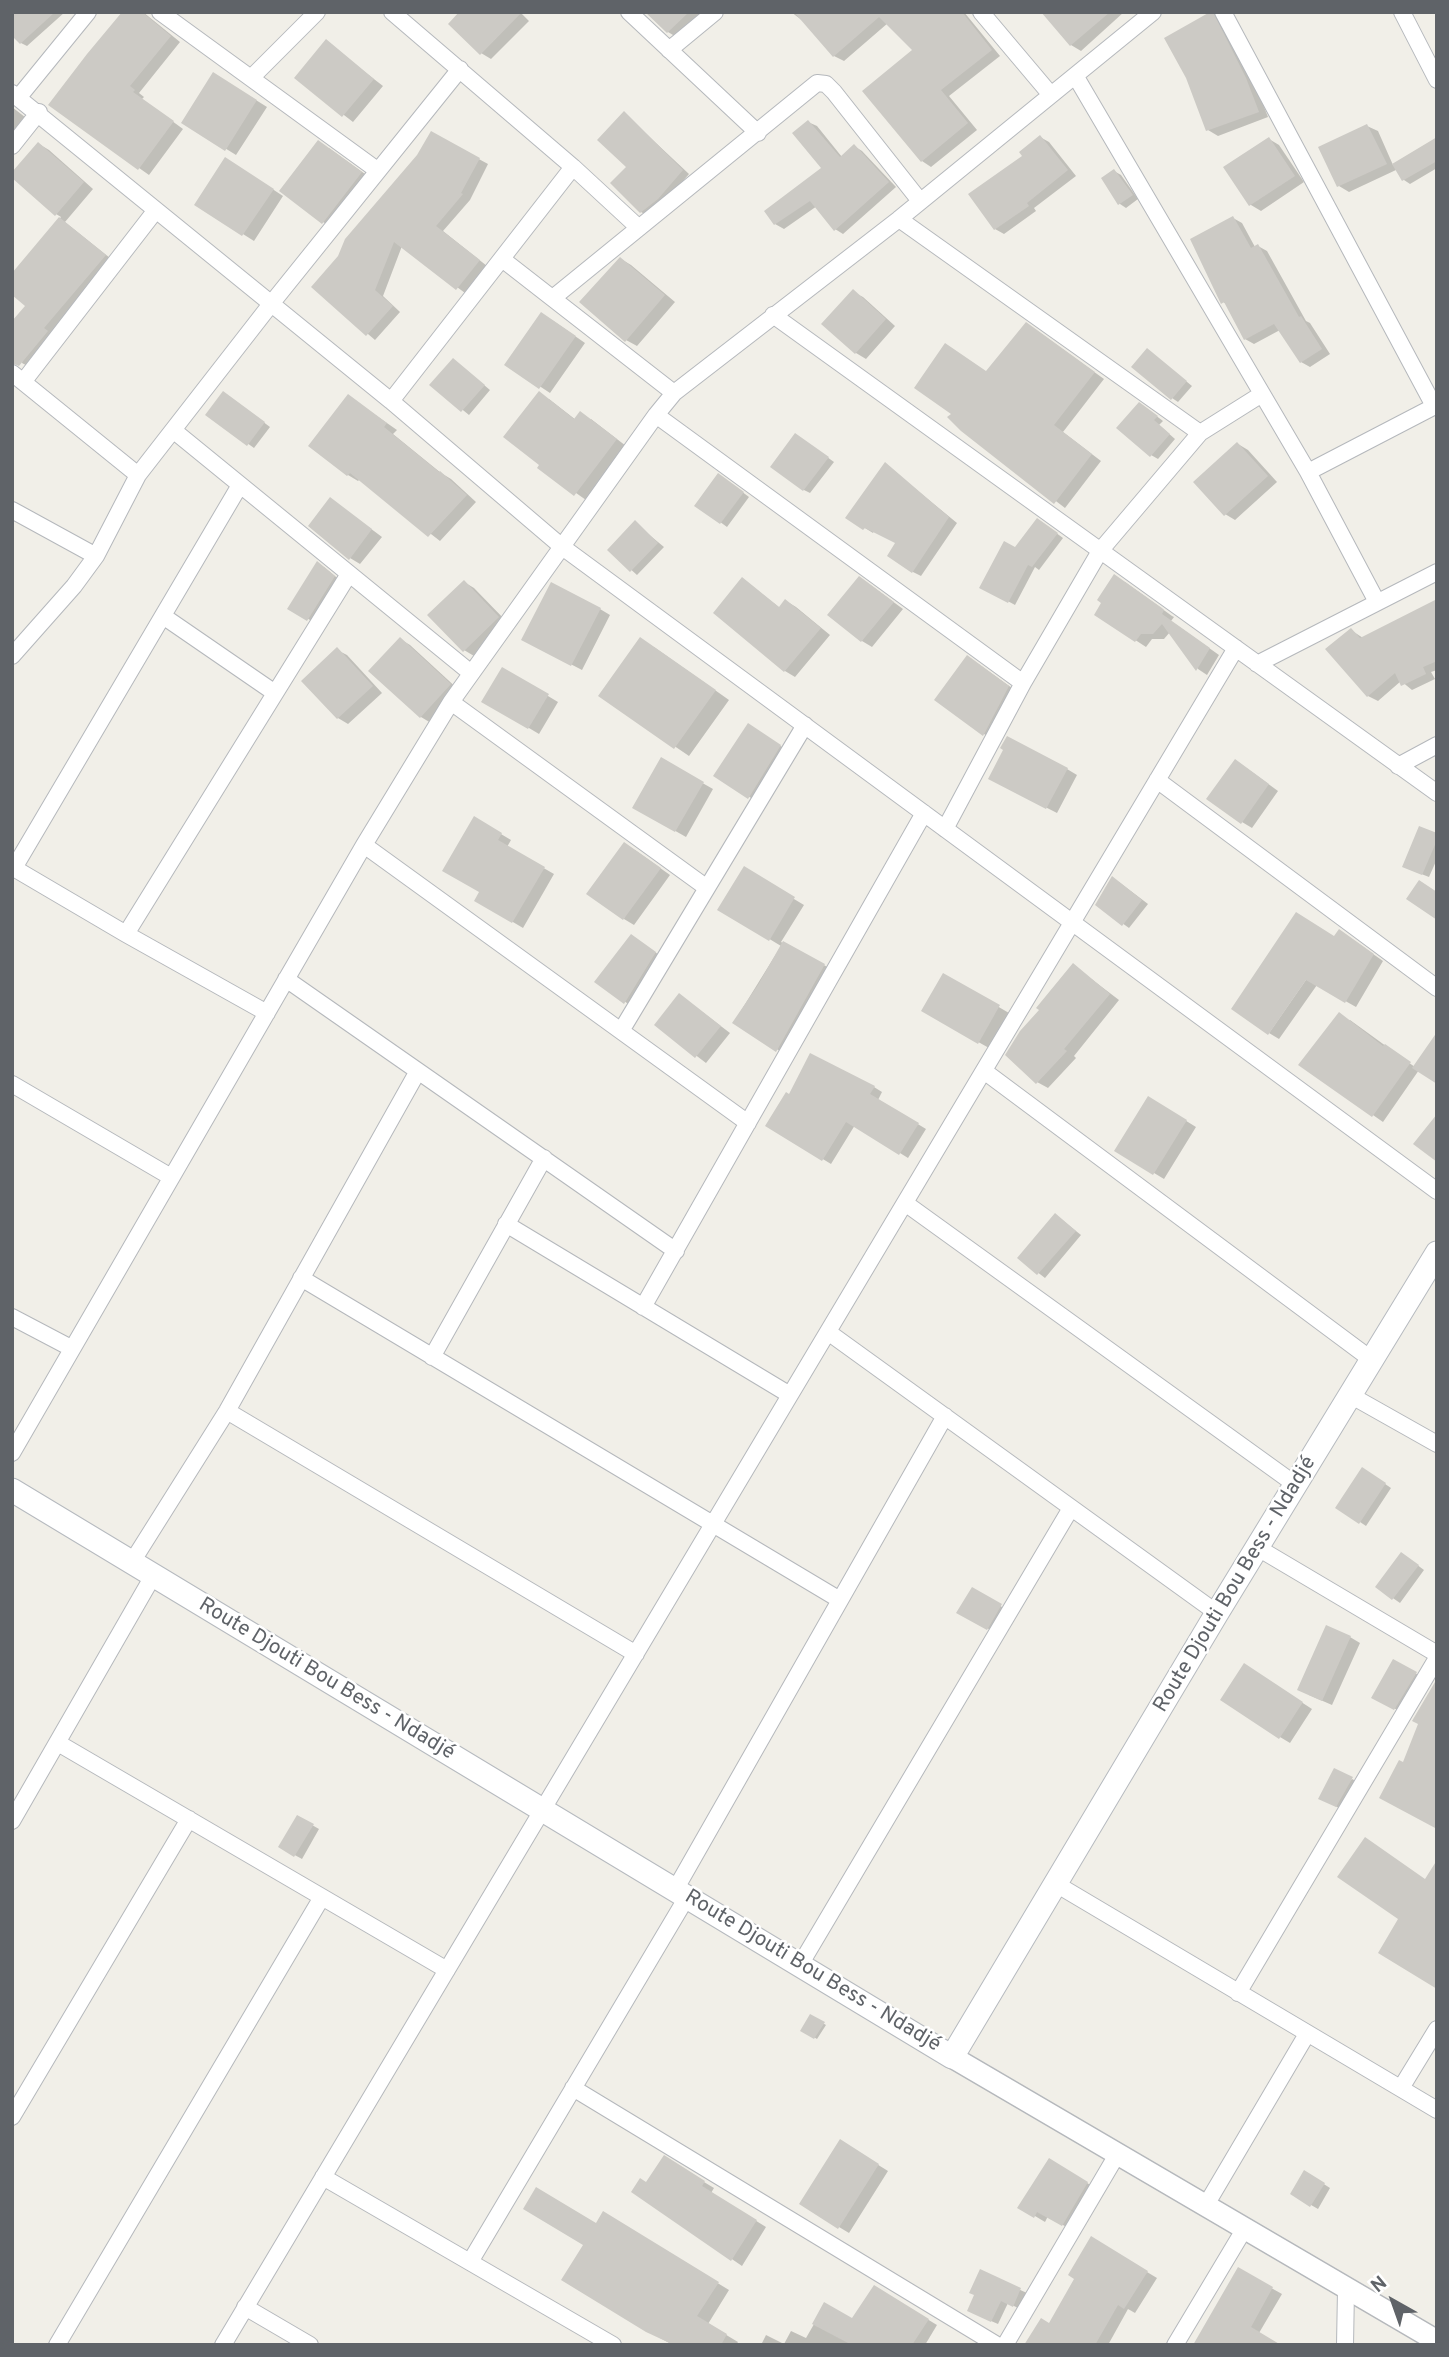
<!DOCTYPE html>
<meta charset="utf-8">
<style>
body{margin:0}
#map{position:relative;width:1449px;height:2357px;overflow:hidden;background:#f1efe8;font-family:Overpass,sans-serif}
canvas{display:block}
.frame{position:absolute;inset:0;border:14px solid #5f6368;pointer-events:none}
.north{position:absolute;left:1358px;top:2266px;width:70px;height:70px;-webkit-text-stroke:5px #fff;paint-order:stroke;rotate:320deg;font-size:19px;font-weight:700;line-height:28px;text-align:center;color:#5f6368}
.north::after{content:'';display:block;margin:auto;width:24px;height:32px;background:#5f6368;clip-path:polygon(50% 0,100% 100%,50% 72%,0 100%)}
</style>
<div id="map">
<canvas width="1449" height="2357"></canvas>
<div class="frame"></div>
<div class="north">N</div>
</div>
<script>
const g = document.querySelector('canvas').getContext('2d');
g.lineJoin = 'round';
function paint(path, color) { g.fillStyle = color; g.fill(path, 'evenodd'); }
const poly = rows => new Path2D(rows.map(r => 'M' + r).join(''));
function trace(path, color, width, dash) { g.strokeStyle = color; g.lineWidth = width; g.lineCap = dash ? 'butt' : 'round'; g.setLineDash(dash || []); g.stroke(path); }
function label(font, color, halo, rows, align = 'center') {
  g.font = font + ' Overpass,sans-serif'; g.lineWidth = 5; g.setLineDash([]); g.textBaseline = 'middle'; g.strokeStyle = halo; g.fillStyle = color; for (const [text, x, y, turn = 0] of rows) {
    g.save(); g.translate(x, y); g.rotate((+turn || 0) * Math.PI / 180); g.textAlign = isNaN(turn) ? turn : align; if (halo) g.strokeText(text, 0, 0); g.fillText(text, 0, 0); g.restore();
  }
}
paint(poly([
 [19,12,65,12,27,46,21,43],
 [124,12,143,12,180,42,139,93,144,97,142,99,183,129,149,175,50,105],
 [520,12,529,21,491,59,481,53],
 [648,12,705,12,678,38,668,32],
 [791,12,964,12,1000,56,949,96,977,130,931,167,922,161,914,50,888,23,844,61,834,56,807,24],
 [1044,12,1124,12,1081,51,1071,45],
 [1213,13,1223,18,1256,86,1268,117,1218,136,1208,130],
 [326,42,383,86,353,122,296,78],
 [224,80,267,107,236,155,183,122],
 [12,107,30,121,12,144],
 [624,113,689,174,665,202,648,216,641,212,628,167],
 [808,122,817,126,842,157,854,146,862,151,896,187,843,234,835,229,817,206,784,229,775,224,823,168],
 [1367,126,1378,131,1393,165,1437,139,1437,168,1410,184,1404,180,1396,170,1349,192,1339,186],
 [431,133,488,164,470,200,443,231,487,266,465,293,402,246,383,296,400,312,375,340,313,287,340,257,419,156],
 [1040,137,1049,142,1076,176,1034,208,1036,211,1004,234,995,229,1025,157],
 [1269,139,1279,145,1304,182,1261,211,1251,205,1226,167],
 [39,144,49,150,93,189,65,222,115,262,31,368,22,363,27,306,12,275,61,217,56,214],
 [329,148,372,179,333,228,323,222],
 [236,165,283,196,254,241,197,205],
 [1114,171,1121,175,1138,199,1126,208,1120,204],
 [1233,218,1242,223,1255,247,1258,246,1267,251,1306,321,1310,323,1330,354,1310,367,1301,362,1280,330,1254,344,1245,339,1228,305,1223,302],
 [621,259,631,265,675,302,637,346,626,340],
 [853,292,863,297,895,326,866,359,856,353],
 [552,320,585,343,550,393,506,364],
 [1036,330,1104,379,1063,432,1101,461,1065,508,963,430,954,413,987,373],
 [1148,350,1192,386,1178,402,1172,398],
 [459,364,490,390,469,415,432,385],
 [348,396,397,430,393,434,441,473,451,479,476,502,440,541,360,479,358,481,348,475],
 [230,397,270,427,254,448,208,415],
 [549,399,576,420,591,419,626,446,586,500,539,467],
 [1146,408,1163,421,1159,425,1175,439,1158,459,1151,455],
 [802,439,834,462,810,493,804,490],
 [1238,444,1248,450,1277,482,1235,520,1225,514],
 [885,464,957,523,921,576,913,572,898,543,874,531,873,533,847,517],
 [725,479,749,497,727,527,697,505],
 [331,499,382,537,360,564,350,558],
 [635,523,664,547,637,575,609,550],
 [1044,524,1063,538,1039,570,1035,567,1015,605,982,587,1016,550],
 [324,567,341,581,315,623,290,608],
 [464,582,474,588,508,623,474,656,464,650],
 [1125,582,1172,616,1174,617,1171,621,1219,655,1207,675,1198,669,1170,632,1164,639,1152,639,1146,647,1097,615],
 [869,584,903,609,872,647,862,641],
 [752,586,780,608,786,601,796,607,830,635,795,677,785,671],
 [1437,601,1437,670,1431,672,1435,679,1412,690,1401,681,1378,701,1368,696,1351,630,1363,638],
 [600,609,610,615,582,670,534,645],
 [400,639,410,645,460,691,431,723,421,717],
 [654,647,729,700,689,756,601,696],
 [337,650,347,655,382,693,348,724,338,718,303,681],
 [977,663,1019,693,994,740,984,734],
 [503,669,558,702,539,734,484,701],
 [758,732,790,752,759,803,716,776],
 [1005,749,1067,769,1077,775,1057,813,1000,784],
 [662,760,713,789,686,837,635,808],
 [1245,767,1278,791,1252,828,1242,822],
 [474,818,511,840,507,847,554,874,523,928,476,900,481,892],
 [1437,835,1437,859,1429,877,1411,870],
 [635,850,670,875,634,925,624,919],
 [744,869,804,905,781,942,833,970,786,1055,734,1022,781,946,720,909],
 [1119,882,1148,904,1129,928,1097,905],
 [632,936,665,959,635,1009,597,981],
 [1349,937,1383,961,1356,1007,1317,985,1279,1039,1269,1033,1335,938],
 [1073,965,1119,1000,1074,1056,1076,1058,1048,1088,1037,1082,1041,1010],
 [944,975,1009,1013,989,1048,923,1011],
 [680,995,730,1033,706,1063,656,1025],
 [1350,1020,1419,1070,1383,1122,1301,1065],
 [874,1087,882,1092,878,1100,926,1129,908,1158,855,1125,831,1164,767,1125],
 [1149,1098,1196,1127,1164,1179,1116,1150],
 [1056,1215,1081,1235,1045,1278,1019,1258],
 [1369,1473,1391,1488,1366,1526,1360,1522],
 [1408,1558,1424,1570,1400,1603,1377,1587],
 [972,1589,1007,1610,994,1632,959,1612],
 [1350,1637,1360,1643,1332,1705,1309,1695],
 [1394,1661,1422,1677,1401,1712,1374,1697],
 [1255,1672,1312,1709,1290,1743,1280,1737],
 [1352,1779,1358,1782,1343,1810,1327,1802],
 [298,1817,319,1829,302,1859,280,1847],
 [811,2016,826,2025,817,2039,803,2030],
 [851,2148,888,2171,849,2233,839,2227],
 [664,2158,714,2188,711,2193,766,2227,742,2266,634,2192,646,2184],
 [1049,2160,1097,2189,1073,2231,1048,2216,1045,2222,1020,2207],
 [1305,2172,1330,2188,1318,2209,1292,2194],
 [604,2214,729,2290,708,2324,738,2342,736,2345,673,2345,647,2331,597,2225],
 [1092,2239,1157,2278,1135,2313,1128,2309,1108,2345,1027,2345,1049,2325,1077,2278],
 [1239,2270,1282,2294,1259,2333,1198,2345],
 [980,2272,1027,2293,1020,2309,1008,2303,998,2324,975,2314],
 [874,2287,937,2325,925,2345,761,2345,766,2335,784,2344,791,2331,806,2338,825,2305,853,2321]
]), '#0003');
paint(poly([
 [12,12,55,12,20,44,12,36],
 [122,12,142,12,171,36,130,86,135,90,133,92,174,121,138,170,48,105,87,54],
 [459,12,522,12,480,55,448,24],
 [645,12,689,12,667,33],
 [794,12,962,12,992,50,941,90,968,123,921,162,862,91,912,50,879,17,833,57],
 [1041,12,1110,12,1070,46],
 [1210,12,1213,12,1246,78,1259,112,1206,131,1186,78,1164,38],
 [326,39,374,79,342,117,294,78],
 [213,72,257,100,225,151,181,123],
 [624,111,683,170,658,199,640,213,610,183,626,167,597,140],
 [808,120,840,157,854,144,889,182,834,231,810,201,774,225,764,211,821,168,792,133],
 [1367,124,1387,164,1337,187,1318,147],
 [431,131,480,158,461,193,463,194,436,226,480,260,456,290,394,242,375,290,393,306,366,336,311,287,338,256,345,239,417,155],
 [1040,135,1068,170,1027,203,1029,206,994,230,968,194,1022,156,1019,152],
 [1269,137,1295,176,1249,206,1223,167],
 [1437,137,1437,161,1402,181,1392,164],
 [318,140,362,172,322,224,279,191],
 [38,142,84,182,55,216,12,178,12,172],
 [225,157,274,189,242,236,194,205],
 [1114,169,1133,195,1118,205,1101,178],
 [1233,216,1251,248,1258,244,1299,317,1301,316,1322,349,1300,363,1274,324,1244,340,1224,302,1221,304,1190,239],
 [59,217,106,255,44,328,48,331,19,366,12,363,12,321,25,306,12,295,12,273],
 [620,257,665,295,625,342,579,302],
 [853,289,886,319,855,354,821,324],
 [541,312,576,336,539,389,504,365],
 [1026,322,1095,372,1054,425,1092,454,1054,504,961,431,947,417,951,414,914,388,945,343,986,371],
 [1147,348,1187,381,1171,400,1131,367],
 [453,358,485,385,461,412,429,385],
 [223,391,265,422,247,446,205,415],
 [539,391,574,419,580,411,617,439,574,496,537,468,539,465,503,437],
 [348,394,387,423,384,427,439,472,440,471,467,495,428,537,350,473,347,476,308,446],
 [1139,402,1158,416,1154,420,1170,434,1150,457,1116,428],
 [795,433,829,457,803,491,770,467],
 [1237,442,1268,476,1224,516,1193,482],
 [885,462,949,517,912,573,887,556,895,543,865,528,863,530,845,518],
 [718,473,744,492,720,524,694,506],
 [330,497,372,529,349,560,308,526],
 [1037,518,1058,533,1032,567,1028,565,1008,603,979,588,1004,541,1015,547],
 [635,520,658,543,630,572,607,550],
 [317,561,335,576,307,621,287,609],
 [1114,574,1162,608,1164,610,1162,614,1210,648,1196,671,1162,624,1153,634,1141,634,1135,642,1094,615,1101,603,1097,600],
 [859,576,894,602,861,642,827,615],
 [742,577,779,607,785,599,821,628,784,672,713,613],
 [464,580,499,617,463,652,427,615],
 [551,582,601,608,571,666,521,640],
 [1437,599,1437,661,1423,667,1426,674,1401,686,1395,673,1367,697,1325,649,1351,628,1360,638],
 [400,637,451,684,420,718,368,671],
 [640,637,716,690,674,749,598,696],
 [337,647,373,686,337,719,301,681],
 [967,655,1009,686,983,736,934,700],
 [502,667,549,694,528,729,481,702],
 [748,723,781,745,748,799,713,776],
 [1007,736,1068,768,1046,809,988,779,1003,750,1000,748],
 [661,757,704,782,675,832,632,808],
 [1235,759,1269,784,1241,824,1206,799],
 [474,816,502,833,498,840,545,867,512,923,474,901,479,892,442,871],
 [1419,826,1437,833,1437,840,1422,875,1402,867],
 [624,842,661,868,623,920,586,894],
 [744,866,795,897,769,941,717,910],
 [1112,876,1142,900,1122,926,1095,905],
 [1419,880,1437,892,1437,920,1406,899],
 [1296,912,1334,936,1339,929,1374,954,1345,1003,1306,980,1268,1035,1231,1009],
 [631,934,656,952,624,1004,594,982],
 [783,941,825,964,776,1052,732,1023,758,985],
 [1073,963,1110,994,1064,1049,1067,1051,1036,1084,1005,1055,1020,1031,1039,1010,1036,1008],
 [943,973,1000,1005,978,1044,921,1011],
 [679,993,721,1026,695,1058,654,1025],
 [1339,1012,1383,1046,1385,1044,1411,1062,1372,1117,1298,1065],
 [1437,1032,1437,1084,1412,1068],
 [810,1053,875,1086,870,1094,919,1123,899,1155,846,1122,822,1161,765,1126,786,1092,789,1094],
 [1148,1096,1187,1120,1153,1175,1114,1151],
 [1437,1114,1437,1162,1413,1144],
 [1055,1213,1076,1231,1037,1275,1017,1258],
 [1362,1467,1386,1483,1359,1524,1335,1508],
 [1401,1552,1419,1565,1392,1600,1375,1587],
 [972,1587,1002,1604,987,1630,956,1613],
 [1326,1625,1351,1636,1322,1701,1297,1690],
 [1393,1659,1417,1672,1394,1710,1371,1698],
 [1244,1663,1303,1702,1279,1739,1220,1700],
 [1435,1682,1437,1683,1437,1829,1379,1798,1399,1760,1403,1762,1418,1724,1412,1721],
 [1334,1768,1353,1777,1336,1807,1318,1799],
 [297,1815,314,1824,294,1857,278,1847],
 [1365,1837,1425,1879,1437,1860,1437,1989,1378,1953,1398,1919,1337,1877],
 [810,2014,825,2022,814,2039,800,2031],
 [840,2139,879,2164,838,2229,799,2204],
 [664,2155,705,2181,702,2186,757,2220,731,2261,631,2192,640,2178,646,2182],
 [1049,2158,1088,2182,1062,2226,1037,2212,1034,2218,1017,2208],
 [1304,2170,1325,2183,1310,2207,1290,2194],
 [536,2187,596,2223,603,2211,719,2282,697,2316,727,2334,721,2345,674,2345,646,2332,561,2280,583,2245,523,2209],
 [1091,2236,1148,2271,1124,2309,1118,2305,1095,2345,1024,2345,1041,2318,1049,2323,1074,2279,1068,2275],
 [1238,2267,1273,2287,1251,2327,1281,2345,1193,2345],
 [980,2269,1021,2288,1013,2307,1001,2301,991,2322,967,2311,974,2295,969,2293],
 [874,2285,929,2319,912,2345,852,2345,812,2324,824,2302,852,2318]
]), '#cccac5');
const minor = poly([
 [160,12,377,170],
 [392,12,573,167,639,228],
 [629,12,758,133],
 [981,12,1051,95],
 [1223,12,1434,406],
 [1402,12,1437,80],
 [669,50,715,12],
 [1076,77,1308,472,1377,602],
 [251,78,317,12],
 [12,93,391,401,561,546,1437,1191],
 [18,98,88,12],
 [12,146,39,112],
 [899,219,1200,433],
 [502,259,674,393],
 [554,297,817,83,826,84,834,92,920,201],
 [773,315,1437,793],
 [12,373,138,475],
 [23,382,156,210],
 [391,401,573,167],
 [656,415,1023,683],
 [173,430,471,673],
 [1308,472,1437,405],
 [12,510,96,556],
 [163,616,275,693],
 [12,656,74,586,96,556,138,475,271,304,460,69],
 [1257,664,1437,572],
 [451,702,707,888],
 [1398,766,1437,745],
 [1157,780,1437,988],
 [945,829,1023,683,1100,551,1200,433,1262,394],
 [364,845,748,1123],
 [12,867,126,934,267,1013],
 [14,868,240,485],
 [126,934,349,574],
 [286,979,676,1251],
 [621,1031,805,725],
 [984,1071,1372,1360],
 [12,1084,171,1177],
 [905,1203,1296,1485],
 [506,1224,790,1395],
 [301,1278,840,1600],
 [643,1307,924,813],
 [12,1317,71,1348],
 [828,1332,1217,1613],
 [432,1357,544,1158],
 [1350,1395,1437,1444],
 [227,1411,636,1654],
 [12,1453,364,845,451,702,656,415,674,393,899,219,1153,12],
 [1258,1548,1437,1654],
 [132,1562,227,1411,418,1071],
 [58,1743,447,1970],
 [12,1821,153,1576],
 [1056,1884,1437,2110],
 [675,1890,945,1416],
 [800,1965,1071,1508],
 [1238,1993,1437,1658],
 [573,2088,997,2345],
 [1401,2088,1437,2029],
 [12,2117,189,1819],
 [323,2177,613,2345],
 [1206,2205,1307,2034],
 [470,2262,687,1897],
 [245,2307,310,2345],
 [57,2345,322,1897],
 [223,2345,1236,648],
 [1005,2345,1118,2153],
 [1175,2345,1245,2228],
 [1345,2345,1346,2290]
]);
const tertiary = poly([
 [952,2057,1437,2341]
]);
const secondary = poly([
 [12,1490,952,2057,1217,1613,1437,1253]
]);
trace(minor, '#b5b8bc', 18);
trace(tertiary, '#b5b8bc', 24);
trace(secondary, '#b6babf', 25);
trace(minor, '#fff', 16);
trace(tertiary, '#fff', 21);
trace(secondary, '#fff', 23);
label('21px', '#5f6368', '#fff', [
 ["Route Djouti Bou Bess - Ndadjé",1236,1585,-59],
 ["Route Djouti Bou Bess - Ndadjé",326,1680,31],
 ["Route Djouti Bou Bess - Ndadjé",812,1972,31]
]);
</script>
